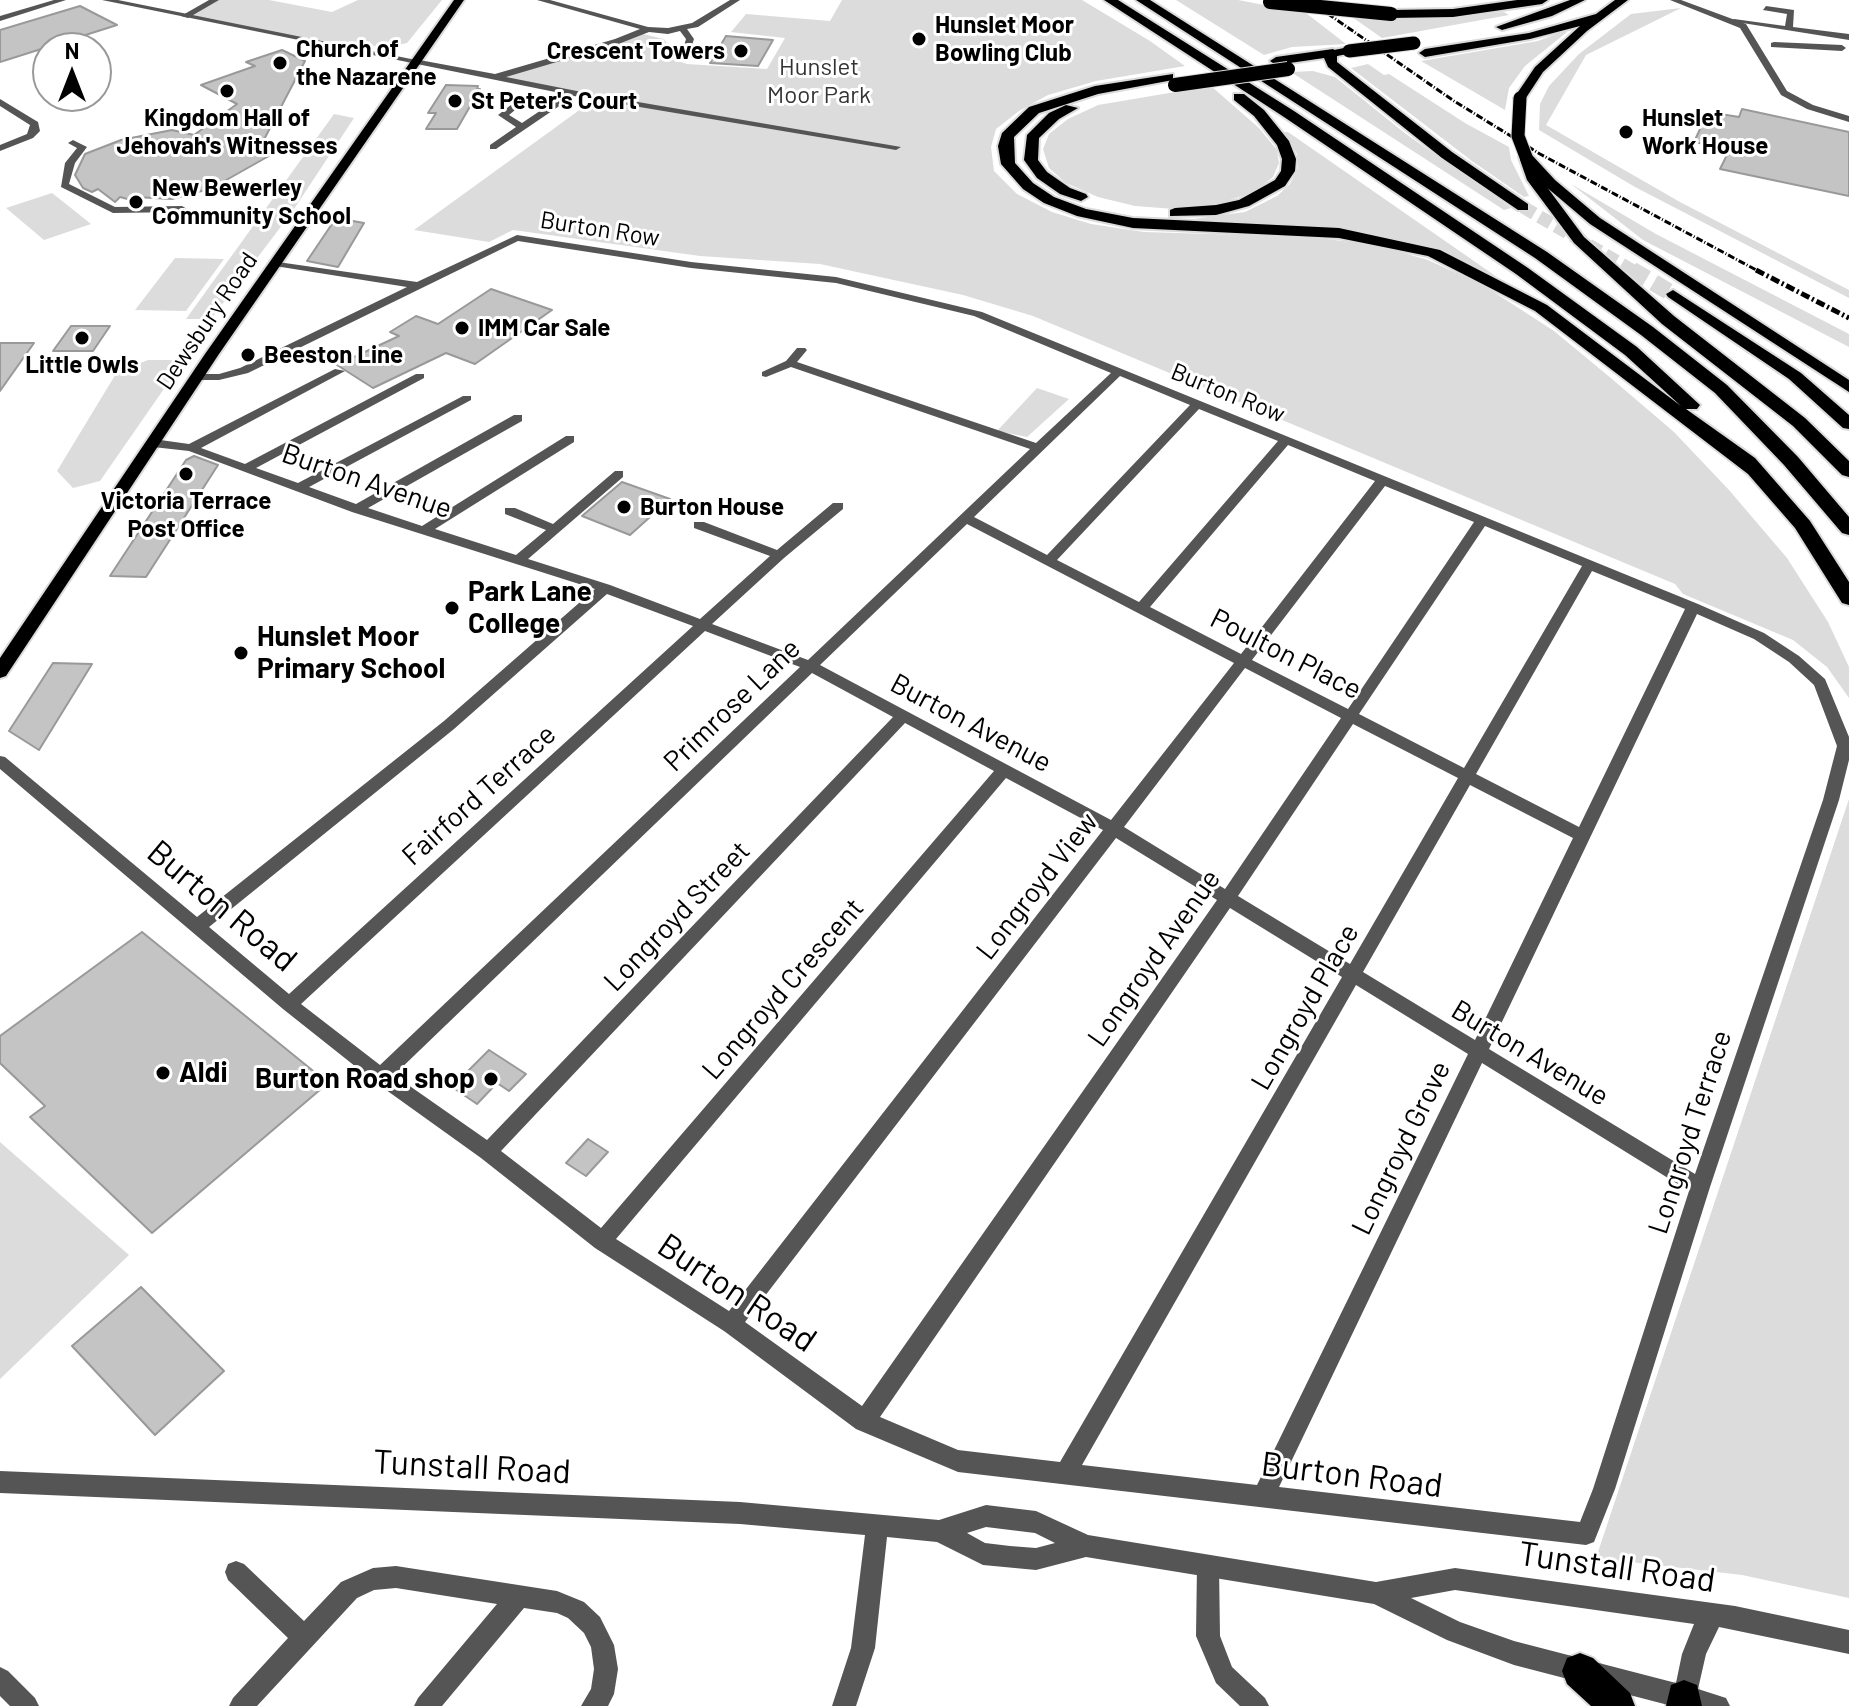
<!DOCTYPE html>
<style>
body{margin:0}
#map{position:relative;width:1849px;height:1706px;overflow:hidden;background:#fff;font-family:Barlow,sans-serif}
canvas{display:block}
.north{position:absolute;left:32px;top:32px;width:80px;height:80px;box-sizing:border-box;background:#fff;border:2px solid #999;border-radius:50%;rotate:0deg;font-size:22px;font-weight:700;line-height:32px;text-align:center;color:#000}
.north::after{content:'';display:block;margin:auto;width:28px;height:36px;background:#000;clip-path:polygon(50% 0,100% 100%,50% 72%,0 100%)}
</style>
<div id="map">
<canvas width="1849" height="1706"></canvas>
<div class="north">N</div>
</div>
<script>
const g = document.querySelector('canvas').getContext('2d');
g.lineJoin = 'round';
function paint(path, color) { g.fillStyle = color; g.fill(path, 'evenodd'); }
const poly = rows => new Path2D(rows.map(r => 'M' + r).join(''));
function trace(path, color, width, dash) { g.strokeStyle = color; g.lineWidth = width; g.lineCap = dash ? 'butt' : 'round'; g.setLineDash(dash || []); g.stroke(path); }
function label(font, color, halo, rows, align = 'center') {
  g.font = font + ' Barlow,sans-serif'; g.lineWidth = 6; g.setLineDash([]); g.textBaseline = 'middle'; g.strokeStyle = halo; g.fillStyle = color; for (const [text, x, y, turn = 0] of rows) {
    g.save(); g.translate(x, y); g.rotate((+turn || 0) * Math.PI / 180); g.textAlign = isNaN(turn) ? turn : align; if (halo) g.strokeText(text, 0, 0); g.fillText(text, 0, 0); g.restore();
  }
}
paint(poly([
 [215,0,269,0,332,12,358,0,442,0,407,43,384,48,357,42,343,47,185,16],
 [842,0,1082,0,1150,41,1185,66,1096,81,1048,95,1019,111,996,129,991,147,994,171,1017,194,1052,212,1091,224,1144,232,1310,237,1376,245,1428,260,1483,285,1554,331,1612,379,1674,432,1729,490,1787,558,1828,622,1849,667,1849,698,1827,667,1793,640,1683,594,1675,584,1033,316,963,295,820,264,700,256,513,230,489,242,414,230,596,98,492,78,639,33,664,39,669,46,666,57,687,64,767,69,785,38,731,32,746,14,830,21],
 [1176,0,1238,0,1306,13,1346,44,1292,47,1264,55],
 [1681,8,1586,55,1546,125,1680,202,1849,290,1849,298,1635,187,1539,130,1540,104,1549,86,1579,54,1631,14],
 [1504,12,1509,15,1382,38,1352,17,1442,18],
 [1564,31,1567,32,1525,66,1509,88,1505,110,1421,61,1538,41],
 [1368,64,1384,75,1389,74,1465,123,1509,147,1511,160,1529,196,1524,197,1472,161,1351,68],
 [1313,71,1335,77,1406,134,1511,208,1504,210,1291,72],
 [1211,86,1259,128,1277,150,1279,163,1273,177,1254,192,1218,204,1175,209,1135,206,1098,197,1066,183,1049,168,1043,149,1049,134,1068,119,1098,105],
 [334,114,354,118,292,212,211,319,186,319],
 [1284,132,1288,132,1497,277,1423,245,1379,235,1344,230,1192,225,1193,219,1245,212,1277,196,1290,184,1298,168,1297,154],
 [1571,184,1656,234,1849,334,1849,347,1643,240],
 [52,193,66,204,91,224,44,240,6,208],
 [175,258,224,259,186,311,135,310],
 [148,360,184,360,100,481,73,488,57,471,117,372],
 [1037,388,1069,399,1027,437,997,431],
 [1849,799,1849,1598,1742,1575,1596,1558],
 [0,1142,129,1255,0,1379]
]), '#dcdcdc');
const building = poly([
 [80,6,117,25,0,62,0,30,80,6],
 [726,36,773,40,758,66,710,63,726,36],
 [282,50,305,61,257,153,276,152,221,183,224,185,172,199,135,197,131,200,120,197,115,202,98,189,92,192,83,188,75,175,85,154,121,140,172,130,194,135,237,104,201,85,255,66,246,62,282,50],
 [446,85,478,86,477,89,480,89,457,129,426,129,436,113,428,113,446,85],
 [1742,109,1849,132,1849,196,1720,169,1730,149,1694,142,1708,112,1739,117,1742,109],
 [336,218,364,223,338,267,307,261,336,218],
 [491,289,552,310,475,364,446,353,373,388,337,365,399,336,390,332,416,316,438,324,491,289],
 [71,326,110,326,93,351,53,351,71,326],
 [0,343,34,343,0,391,0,343],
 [194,456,218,465,146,577,110,576,186,460,194,456],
 [622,482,670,499,630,535,582,516,622,482],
 [53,663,92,664,39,750,9,731,53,663],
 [142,932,328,1083,152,1233,30,1117,45,1106,0,1063,0,1036,142,932],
 [489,1050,526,1074,509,1091,497,1083,477,1104,452,1087,489,1050],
 [588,1139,608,1152,586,1176,566,1163,588,1139],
 [141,1287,224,1371,155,1435,72,1346,141,1287]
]);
paint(building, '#c4c4c4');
trace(building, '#999', 2);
trace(poly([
 [1523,207,1635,272]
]), '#d9d9d9', 13, [13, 6]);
trace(poly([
 [1632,270,1673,294]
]), '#d9d9d9', 17, [17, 8]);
const primary = poly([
 [454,0,464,0,219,354,6,676,0,678,0,658,205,354,454,0]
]);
const trunk = poly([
 [1570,0,1585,0,1552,16,1502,30,1496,27,1570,0],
 [1615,0,1628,0,1587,31,1543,72,1524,101,1514,98,1535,67,1580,26,1530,39,1425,57,1419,53,1425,49,1529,33,1596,14,1615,0],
 [1349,47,1355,51,1353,53,1337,56,1337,62,1452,152,1528,204,1528,210,1518,210,1442,158,1328,67,1324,58,1329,51,1349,47],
 [1521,154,1531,154,1555,180,1600,218,1849,380,1849,392,1590,224,1545,186,1521,160,1521,154],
 [1673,290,1801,373,1849,415,1849,429,1843,428,1789,379,1668,297,1666,294,1673,290]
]);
const motorway = poly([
 [1104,0,1118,0,1294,111,1528,268,1637,347,1700,405,1697,409,1686,409,1755,458,1810,521,1849,582,1849,605,1842,603,1795,528,1748,474,1535,311,1428,256,1339,238,1133,228,1077,216,1044,203,1023,189,1001,164,998,146,1002,133,1029,107,1095,86,1173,74,1173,80,1098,94,1039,113,1014,137,1015,163,1033,183,1054,197,1086,209,1133,218,1339,228,1440,250,1547,305,1681,406,1625,355,1516,274,1284,117,1104,0],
 [1136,0,1150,0,1547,252,1653,327,1727,385,1798,457,1849,517,1849,535,1842,533,1784,465,1715,393,1641,335,1535,258,1136,0],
 [1517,0,1548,0,1542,4,1453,17,1391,18,1385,14,1391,10,1453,9,1517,0],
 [1333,49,1339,53,1338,56,1276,65,1270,61,1276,57,1333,49],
 [1234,94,1244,94,1264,110,1289,141,1296,159,1295,171,1285,186,1249,206,1216,215,1170,216,1170,210,1175,208,1216,205,1239,200,1275,180,1281,171,1282,159,1277,145,1254,116,1234,100,1234,94],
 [1066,105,1078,108,1059,119,1039,138,1038,160,1047,172,1070,188,1086,194,1088,197,1081,201,1060,194,1037,178,1024,160,1027,135,1049,113,1066,105],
 [1526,153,1531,154,1541,179,1584,237,1674,316,1805,418,1849,461,1849,477,1842,475,1793,426,1662,324,1574,243,1527,180,1519,157,1526,153],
 [1580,1653,1593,1658,1630,1693,1635,1706,1591,1706,1567,1684,1562,1671,1567,1658,1580,1653],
 [1684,1680,1697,1685,1702,1706,1666,1706,1671,1685,1684,1680]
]);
trace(primary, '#dbdbdb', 4);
trace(trunk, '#dbdbdb', 4);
trace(motorway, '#dbdbdb', 4);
paint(poly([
 [73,140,87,147,75,163,69,184,115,207,182,206,187,209,182,212,113,213,61,187,65,163,77,148,68,143,73,140]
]), '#555');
paint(poly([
 [54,0,66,0,0,21,0,16,54,0],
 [209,0,219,0,188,18,181,16,209,0],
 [537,0,550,0,648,27,668,28,692,23,730,0,740,0,698,27,687,29,694,39,688,58,681,56,686,39,680,31,668,34,649,32,621,43,506,77,597,95,901,147,896,150,574,96,496,149,490,149,490,145,516,127,498,115,525,94,532,96,509,115,522,123,565,94,417,64,414,63,414,59,495,74,615,39,640,29,537,0],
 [1766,6,1794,10,1793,27,1849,34,1849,40,1730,21,1734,19,1785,26,1787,14,1763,10,1766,6],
 [1774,42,1842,45,1846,48,1842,51,1771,47,1771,43,1774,42],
 [0,99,38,122,40,131,33,138,0,151,0,145,27,134,30,125,0,106,0,99],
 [517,235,691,262,836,277,982,312,1698,604,1764,633,1799,656,1825,679,1849,737,1849,760,1839,800,1710,1187,1615,1489,1594,1542,1586,1545,958,1472,856,1429,724,1331,595,1248,481,1158,375,1082,283,1009,0,769,0,756,5,757,197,917,444,721,595,589,352,512,189,451,153,447,147,443,153,439,189,444,335,369,345,371,201,448,245,464,416,374,424,374,424,378,256,468,298,483,463,396,471,396,471,400,309,487,356,504,514,415,522,415,522,421,368,508,422,526,566,436,574,436,574,442,435,529,516,555,546,530,505,514,505,508,515,508,553,524,615,471,623,471,623,477,528,559,610,585,700,619,770,556,694,528,694,522,704,522,777,550,833,503,843,503,843,509,784,558,712,624,808,660,1030,449,791,367,766,377,762,376,762,372,786,361,797,348,805,348,807,350,797,362,1036,443,1111,373,974,316,836,283,691,268,518,241,248,373,219,380,197,380,191,377,197,374,219,374,240,368,407,287,275,266,270,263,271,261,417,282,517,235],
 [1120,376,1190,405,1047,555,974,517,1120,376],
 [1199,409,1278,441,1139,602,1057,560,1199,409],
 [1288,445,1375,481,1241,654,1150,607,1288,445],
 [1385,486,1474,522,1348,709,1252,660,1385,486],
 [967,524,1234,663,1111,820,820,665,967,524],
 [1485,526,1582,566,1464,768,1359,714,1485,526],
 [1592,571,1685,609,1579,827,1476,774,1592,571],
 [607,594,693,626,289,994,209,927,454,729,607,594],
 [1697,614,1754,639,1789,662,1814,685,1837,746,1823,800,1695,1174,1489,1049,1697,614],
 [705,631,800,667,380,1065,301,1004,705,631],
 [1245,668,1341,718,1225,889,1124,827,1245,668],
 [812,673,893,717,487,1140,394,1075,812,673],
 [905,723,994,771,601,1228,501,1151,905,723],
 [1353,724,1458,778,1350,964,1238,896,1353,724],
 [1006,778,1103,830,729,1311,616,1239,1006,778],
 [1470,785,1573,838,1475,1040,1363,972,1470,785],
 [1116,838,1217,900,862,1406,745,1322,1116,838],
 [1230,908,1342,977,1060,1462,958,1450,880,1417,1230,908],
 [1356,985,1468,1054,1257,1485,1082,1465,1356,985],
 [1482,1063,1689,1191,1593,1489,1580,1522,1279,1487,1482,1063],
 [1208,1555,1216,1558,1219,1566,1220,1636,1232,1667,1265,1698,1269,1706,1240,1706,1216,1683,1196,1636,1197,1566,1200,1558,1208,1555],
 [236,1561,244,1564,304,1621,341,1582,373,1568,396,1566,557,1591,584,1602,600,1617,614,1645,618,1669,614,1694,608,1706,581,1706,591,1689,594,1669,591,1647,584,1633,568,1618,557,1613,524,1608,442,1706,414,1706,418,1698,497,1604,396,1588,374,1590,357,1598,257,1706,229,1706,233,1698,288,1638,228,1580,225,1572,228,1564,236,1561],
 [0,1667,8,1671,35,1698,39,1706,10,1706,0,1696,0,1667]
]), '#555');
paint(poly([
 [102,0,118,0,421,61,417,64,102,0],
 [1670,0,1681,0,1746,24,1787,91,1813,105,1849,116,1849,122,1807,109,1781,95,1740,28,1670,0],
 [0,1471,740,1502,939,1520,986,1505,1036,1511,1088,1535,1376,1582,1455,1568,1735,1606,1849,1630,1849,1654,1719,1627,1706,1654,1698,1689,1726,1698,1730,1706,1672,1706,1514,1665,1447,1640,1374,1604,1086,1557,1036,1570,983,1565,937,1542,887,1537,875,1648,856,1706,832,1706,851,1648,865,1535,740,1524,0,1493,0,1471],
 [986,1527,1035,1533,1055,1543,1036,1548,1010,1546,985,1543,967,1533,986,1527],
 [1455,1590,1694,1624,1682,1654,1676,1683,1514,1641,1460,1622,1411,1598,1455,1590]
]), '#555');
paint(primary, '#000');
paint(trunk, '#000');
paint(motorway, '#000');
trace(poly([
 [1308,0,1454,101,1540,154,1760,272]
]), '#000', 3, [7, 2, 1, 2]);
trace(poly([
 [1756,270,1849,318]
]), '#000', 5, [9, 3, 2, 3]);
const trunkBridge = poly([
 [1349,51,1414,43],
 [1520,98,1518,136,1526,157]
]);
const motorwayBridge = poly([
 [1270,2,1391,14],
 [1175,85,1288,69]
]);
trace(trunkBridge, '#dbdbdb', 15, []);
trace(motorwayBridge, '#dbdbdb', 16, []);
trace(trunkBridge, '#000', 13);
trace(motorwayBridge, '#000', 14);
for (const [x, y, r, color] of [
 [919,39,8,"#000"],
 [741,51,8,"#000"],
 [280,63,8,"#000"],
 [227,91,8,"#000"],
 [455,101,8,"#000"],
 [1626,132,8,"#000"],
 [136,202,8,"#000"],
 [462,328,8,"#000"],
 [82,338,8,"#000"],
 [248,355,8,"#000"],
 [186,474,8,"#000"],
 [624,507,8,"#000"],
 [452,608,8,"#000"],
 [241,653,8,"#000"],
 [163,1073,8,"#000"],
 [491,1079,8,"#000"]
]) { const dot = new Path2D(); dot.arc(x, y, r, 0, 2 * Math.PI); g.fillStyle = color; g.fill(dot); trace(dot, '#fff', 3); }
label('bold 24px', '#000', '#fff', [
 ["Hunslet Moor",935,25],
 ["Bowling Club",935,53],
 ["Church of",296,49],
 ["the Nazarene",296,77],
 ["Crescent Towers",725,51,"right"],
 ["St Peter's Court",471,101],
 ["Kingdom Hall of",227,118,"center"],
 ["Jehovah's Witnesses",227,146,"center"],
 ["Hunslet",1642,118],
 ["Work House",1642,146],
 ["New Bewerley",152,188],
 ["Community School",152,216],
 ["IMM Car Sale",478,328],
 ["Beeston Line",264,355],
 ["Little Owls",82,365,"center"],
 ["Victoria Terrace",186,501,"center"],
 ["Post Office",186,529,"center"],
 ["Burton House",640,507]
], 'left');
label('24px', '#333', '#fff', [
 ["Hunslet",819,67],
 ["Moor Park",819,95]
]);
label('24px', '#000', '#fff', [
 ["Burton Row",600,229,9],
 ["Dewsbury Road",207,321,-56],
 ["Burton Row",1228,393,22]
]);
label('28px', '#000', '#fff', [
 ["Burton Avenue",367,481,19],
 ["Poulton Place",1286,654,27],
 ["Primrose Lane",732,705,-44],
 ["Burton Avenue",971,723,28],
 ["Fairford Terrace",479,795,-42],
 ["Longroyd View",1037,886,-52],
 ["Longroyd Street",677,916,-46],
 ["Longroyd Avenue",1154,958,-55],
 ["Longroyd Crescent",783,989,-49],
 ["Longroyd Place",1305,1007,-60],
 ["Burton Avenue",1530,1053,31],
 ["Longroyd Terrace",1690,1132,-72],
 ["Longroyd Grove",1401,1148,-64]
]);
label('bold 28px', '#000', '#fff', [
 ["Park Lane",468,592],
 ["College",468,624],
 ["Hunslet Moor",257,637],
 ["Primary School",257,669],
 ["Aldi",179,1073],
 ["Burton Road shop",475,1079,"right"]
], 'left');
label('34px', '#000', '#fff', [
 ["Burton Road",222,906,40],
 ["Burton Road",737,1293,34],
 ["Tunstall Road",472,1467,3],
 ["Burton Road",1352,1475,7],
 ["Tunstall Road",1617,1567,8]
]);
</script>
